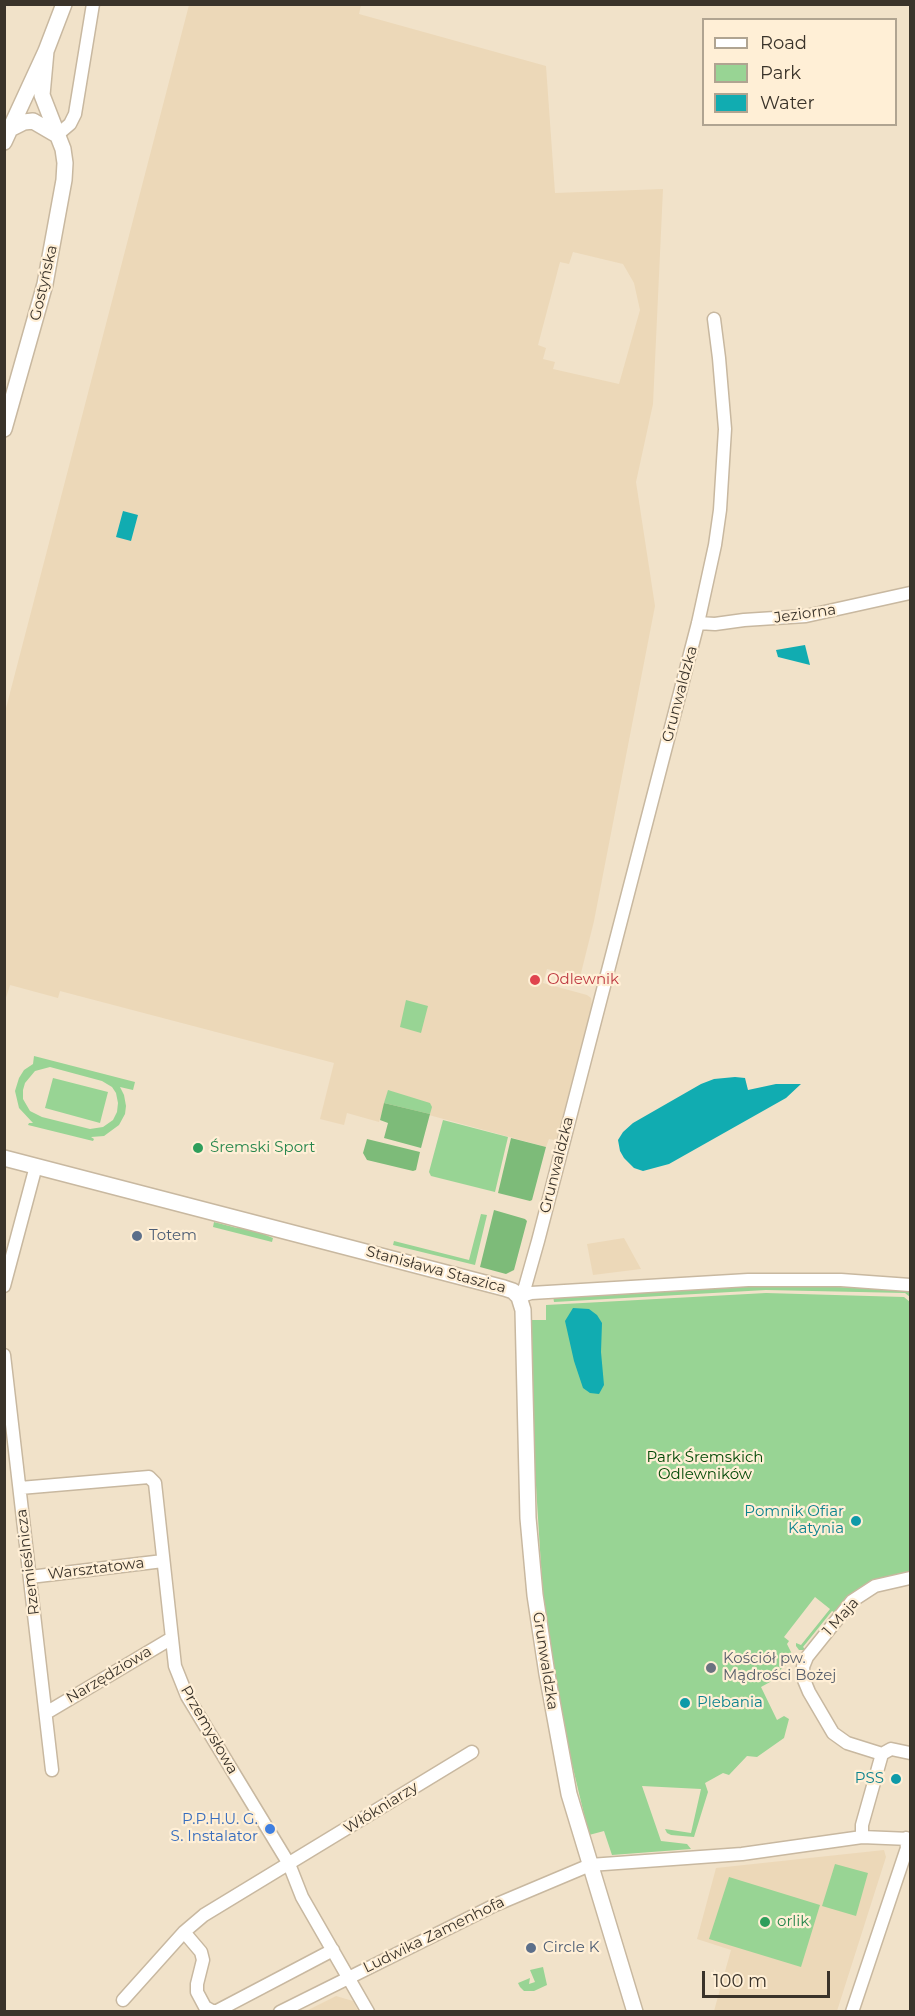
<!DOCTYPE html>
<meta charset="utf-8">
<style>
body{margin:0}
#map{position:relative;width:915px;height:2016px;overflow:hidden;background:#f1e2c9;font-family:Montserrat,sans-serif}
canvas{display:block}
.frame{position:absolute;inset:0;border:6px solid #3a332a;pointer-events:none}
.legend{position:absolute;left:702px;top:18px;width:195px;height:108px;box-sizing:border-box;background:#ffefd6;border:2px solid #b0a491;margin:0;padding:8px 10px;list-style:none;font-size:18px;color:#3a332a}
.legend li{display:flex;align-items:center;gap:12px;height:30px}
.legend b{width:30px;border:2px solid #b0a491}
.scale{position:absolute;left:702px;top:1971px;width:128px;height:27px;box-sizing:border-box;border:3px solid #3a332a;border-top:0;padding-left:8px;font-size:18px;line-height:21px;white-space:nowrap;color:#3a332a;-webkit-text-stroke:4px #ffefd6;paint-order:stroke}
</style>
<div id="map">
<canvas width="915" height="2016"></canvas>
<div class="frame"></div>
<ul class="legend">
<li><b style="height:8px;background:#fff"></b>Road</li>
<li><b style="height:16px;background:#98d494"></b>Park</li>
<li><b style="height:16px;background:#11acb1"></b>Water</li>
</ul>
<div class="scale">100 m</div>
</div>
<script>
const g = document.querySelector('canvas').getContext('2d');
g.lineJoin = 'round';
function paint(path, color) { g.fillStyle = color; g.fill(path, 'evenodd'); }
const poly = rows => new Path2D(rows.map(r => 'M' + r).join(''));
function trace(path, color, width, dash) { g.strokeStyle = color; g.lineWidth = width; g.lineCap = dash ? 'butt' : 'round'; g.setLineDash(dash || []); g.stroke(path); }
function label(font, color, halo, rows, align = 'center') {
  g.font = font + ' Montserrat,sans-serif'; g.lineWidth = 4.5; g.setLineDash([]); g.textBaseline = 'middle'; g.strokeStyle = halo; g.fillStyle = color; for (const [text, x, y, turn = 0] of rows) {
    g.save(); g.translate(x, y); g.rotate((+turn || 0) * Math.PI / 180); g.textAlign = isNaN(turn) ? turn : align; if (halo) g.strokeText(text, 0, 0); g.fillText(text, 0, 0); g.restore();
  }
}
paint(poly([
 [189,5,361,5,359,14,546,66,555,193,663,189,653,404,636,482,655,606,594,921,580,977,547,969,543,983,587,995,591,998,592,1004,557,1138,554,1140,549,1139,546,1147,385,1103,379,1122,347,1113,344,1125,320,1119,334,1063,60,991,58,998,10,985,5,1001,5,712],
 [573,252,623,264,634,283,640,310,619,384,553,369,555,362,543,359,546,348,538,345,560,262,569,264],
 [624,1238,641,1269,593,1275,587,1244],
 [884,1850,886,1857,837,2011,714,2011,731,1950,697,1939,716,1868],
 [336,1996,353,2001,358,2011,306,2011]
]), '#ecd8b8');
paint(poly([
 [406,1000,428,1006,421,1033,400,1027],
 [34,1056,135,1082,133,1090,120,1087,124,1095,126,1106,125,1114,119,1125,104,1136,91,1137,94,1139,93,1141,28,1125,29,1123,33,1123,19,1108,15,1091,19,1078,24,1070,33,1064],
 [50,1067,102,1081,112,1087,116,1093,118,1103,117,1112,113,1120,103,1127,90,1129,42,1117,30,1111,23,1099,23,1090,25,1083,35,1071],
 [53,1078,108,1092,100,1123,45,1108],
 [388,1090,430,1103,432,1107,430,1114,384,1103],
 [443,1120,508,1137,495,1192,431,1176,429,1172],
 [481,1214,487,1215,475,1265,393,1245,394,1241,469,1260],
 [214,1222,237,1228,241,1225,273,1238,272,1242,213,1227],
 [761,1285,910,1289,910,1297,905,1293,766,1290,554,1302,553,1296],
 [766,1293,904,1297,910,1302,910,1574,863,1586,850,1597,837,1614,832,1611,803,1647,806,1650,799,1650,796,1646,796,1643,801,1645,830,1609,815,1597,784,1637,789,1641,787,1644,792,1654,792,1660,774,1675,770,1682,761,1687,777,1720,784,1716,789,1719,784,1738,757,1757,747,1756,729,1775,723,1773,705,1783,708,1792,694,1837,671,1835,667,1833,665,1829,691,1833,701,1789,642,1786,661,1841,687,1844,691,1849,612,1855,604,1831,589,1835,561,1718,543,1598,534,1454,531,1320,546,1320,546,1305],
 [835,1864,868,1873,856,1916,822,1906],
 [729,1877,820,1905,801,1967,709,1939],
 [543,1967,547,1985,534,1991,524,1991,520,1987,518,1983,530,1978,529,1984,535,1982,530,1970]
]), '#98d494');
paint(poly([
 [384,1103,430,1114,421,1148,384,1138,388,1123,380,1120],
 [511,1138,546,1147,532,1200,530,1201,498,1193],
 [367,1139,420,1152,416,1170,413,1171,367,1160,363,1153],
 [494,1210,525,1219,527,1221,514,1270,506,1274,480,1267]
]), '#7dbb79');
paint(poly([
 [123,511,138,515,131,541,116,537],
 [805,645,810,665,778,657,776,650],
 [735,1077,745,1078,748,1090,776,1084,801,1084,786,1098,669,1164,643,1171,634,1168,624,1158,620,1151,618,1140,623,1132,633,1123,701,1084,714,1079],
 [573,1308,589,1309,597,1315,602,1323,601,1352,604,1385,599,1394,590,1393,583,1388,574,1361,565,1321]
]), '#11acb1');
const minor = poly([
 [57,135,70,124,75,114,93,4],
 [698,623,715,624,744,620,806,616,910,593],
 [4,1286,36,1166],
 [519,1297,525,1287,538,1241,698,623,715,545,720,510,725,429,719,358,714,319],
 [519,1297,531,1293,748,1280,841,1280,910,1285],
 [4,1355,52,1770],
 [20,1488,149,1477,155,1483,175,1666,187,1696,289,1864,302,1897,368,2012],
 [30,1577,163,1561],
 [46,1713,172,1638],
 [882,1754,847,1743,833,1733,809,1692,804,1680,803,1667,807,1657,852,1601,875,1586,910,1578],
 [862,1837,862,1825,882,1754,891,1749,910,1753],
 [184,1932,201,1952,203,1960,197,1984,197,1992,205,2007,212,2011,217,2011,333,1950],
 [123,2000,184,1932,204,1915,472,1752],
 [280,2012,495,1905,590,1865,742,1854,862,1837,910,1839],
 [852,2012,907,1848,906,1838]
]);
const major = poly([
 [12,128,24,122,33,121,57,135],
 [4,142,46,51,64,4],
 [4,429,45,284,64,180,65,163,63,149,42,95,46,51],
 [4,1158,504,1288,513,1291,519,1297,523,1310,528,1518,535,1595,547,1674,569,1794,635,2012]
]);
trace(minor, '#c8b8a0', 15);
trace(major, '#c8b8a0', 18);
trace(minor, '#fff', 12);
trace(major, '#fff', 15);
for (const [x, y, r, color] of [
 [535,980,6,"#e0444e"],
 [198,1148,6,"#2e9e5b"],
 [137,1236,6,"#5c6f8a"],
 [856,1521,6,"#0f9aa8"],
 [711,1668,6,"#6b7280"],
 [685,1703,6,"#0f9aa8"],
 [896,1779,6,"#0f9aa8"],
 [270,1829,6,"#3f7fe0"],
 [765,1922,6,"#2e9e5b"],
 [531,1948,6,"#5c6f8a"]
]) { const dot = new Path2D(); dot.arc(x, y, r, 0, 2 * Math.PI); g.fillStyle = color; g.fill(dot); trace(dot, '#ffefd6', 2); }
label('15px', '#3a332a', '#ffefd6', [
 ["Gostyńska",44,283,-77],
 ["Jeziorna",805,614,-8],
 ["Grunwaldzka",680,694,-75],
 ["Grunwaldzka",557,1165,-76],
 ["Stanisława Staszica",436,1270,15],
 ["Rzemieślnicza",28,1562,-97],
 ["Warsztatowa",96,1569,-7],
 ["1 Maja",841,1617,-48],
 ["Grunwaldzka",545,1661,81],
 ["Narzędziowa",109,1675,-31],
 ["Przemysłowa",209,1730,60],
 ["Włókniarzy",381,1808,-32],
 ["Ludwika Zamenhofa",434,1935,-26]
]);
label('15px', '#be3a42', '#ffefd6', [
 ["Odlewnik",547,980]
], 'left');
label('15px', '#27864d', '#ffefd6', [
 ["Śremski Sport",210,1148],
 ["orlik",777,1922]
], 'left');
label('15px', '#4e5e75', '#ffefd6', [
 ["Totem",149,1236],
 ["Circle K",543,1948]
], 'left');
label('15px', '#034906', '#ffefd6', [
 ["Park Śremskich",705,1458],
 ["Odlewników",705,1475]
]);
label('15px', '#0d838f', '#ffefd6', [
 ["Pomnik Ofiar",844,1512],
 ["Katynia",844,1529],
 ["Plebania",697,1703,"left"],
 ["PSS",884,1779]
], 'right');
label('15px', '#5b616d', '#ffefd6', [
 ["Kościół pw.",723,1659],
 ["Mądrości Bożej",723,1676]
], 'left');
label('15px', '#366cbe', '#ffefd6', [
 ["P.P.H.U. G.",258,1820],
 ["S. Instalator",258,1837]
], 'right');
</script>
